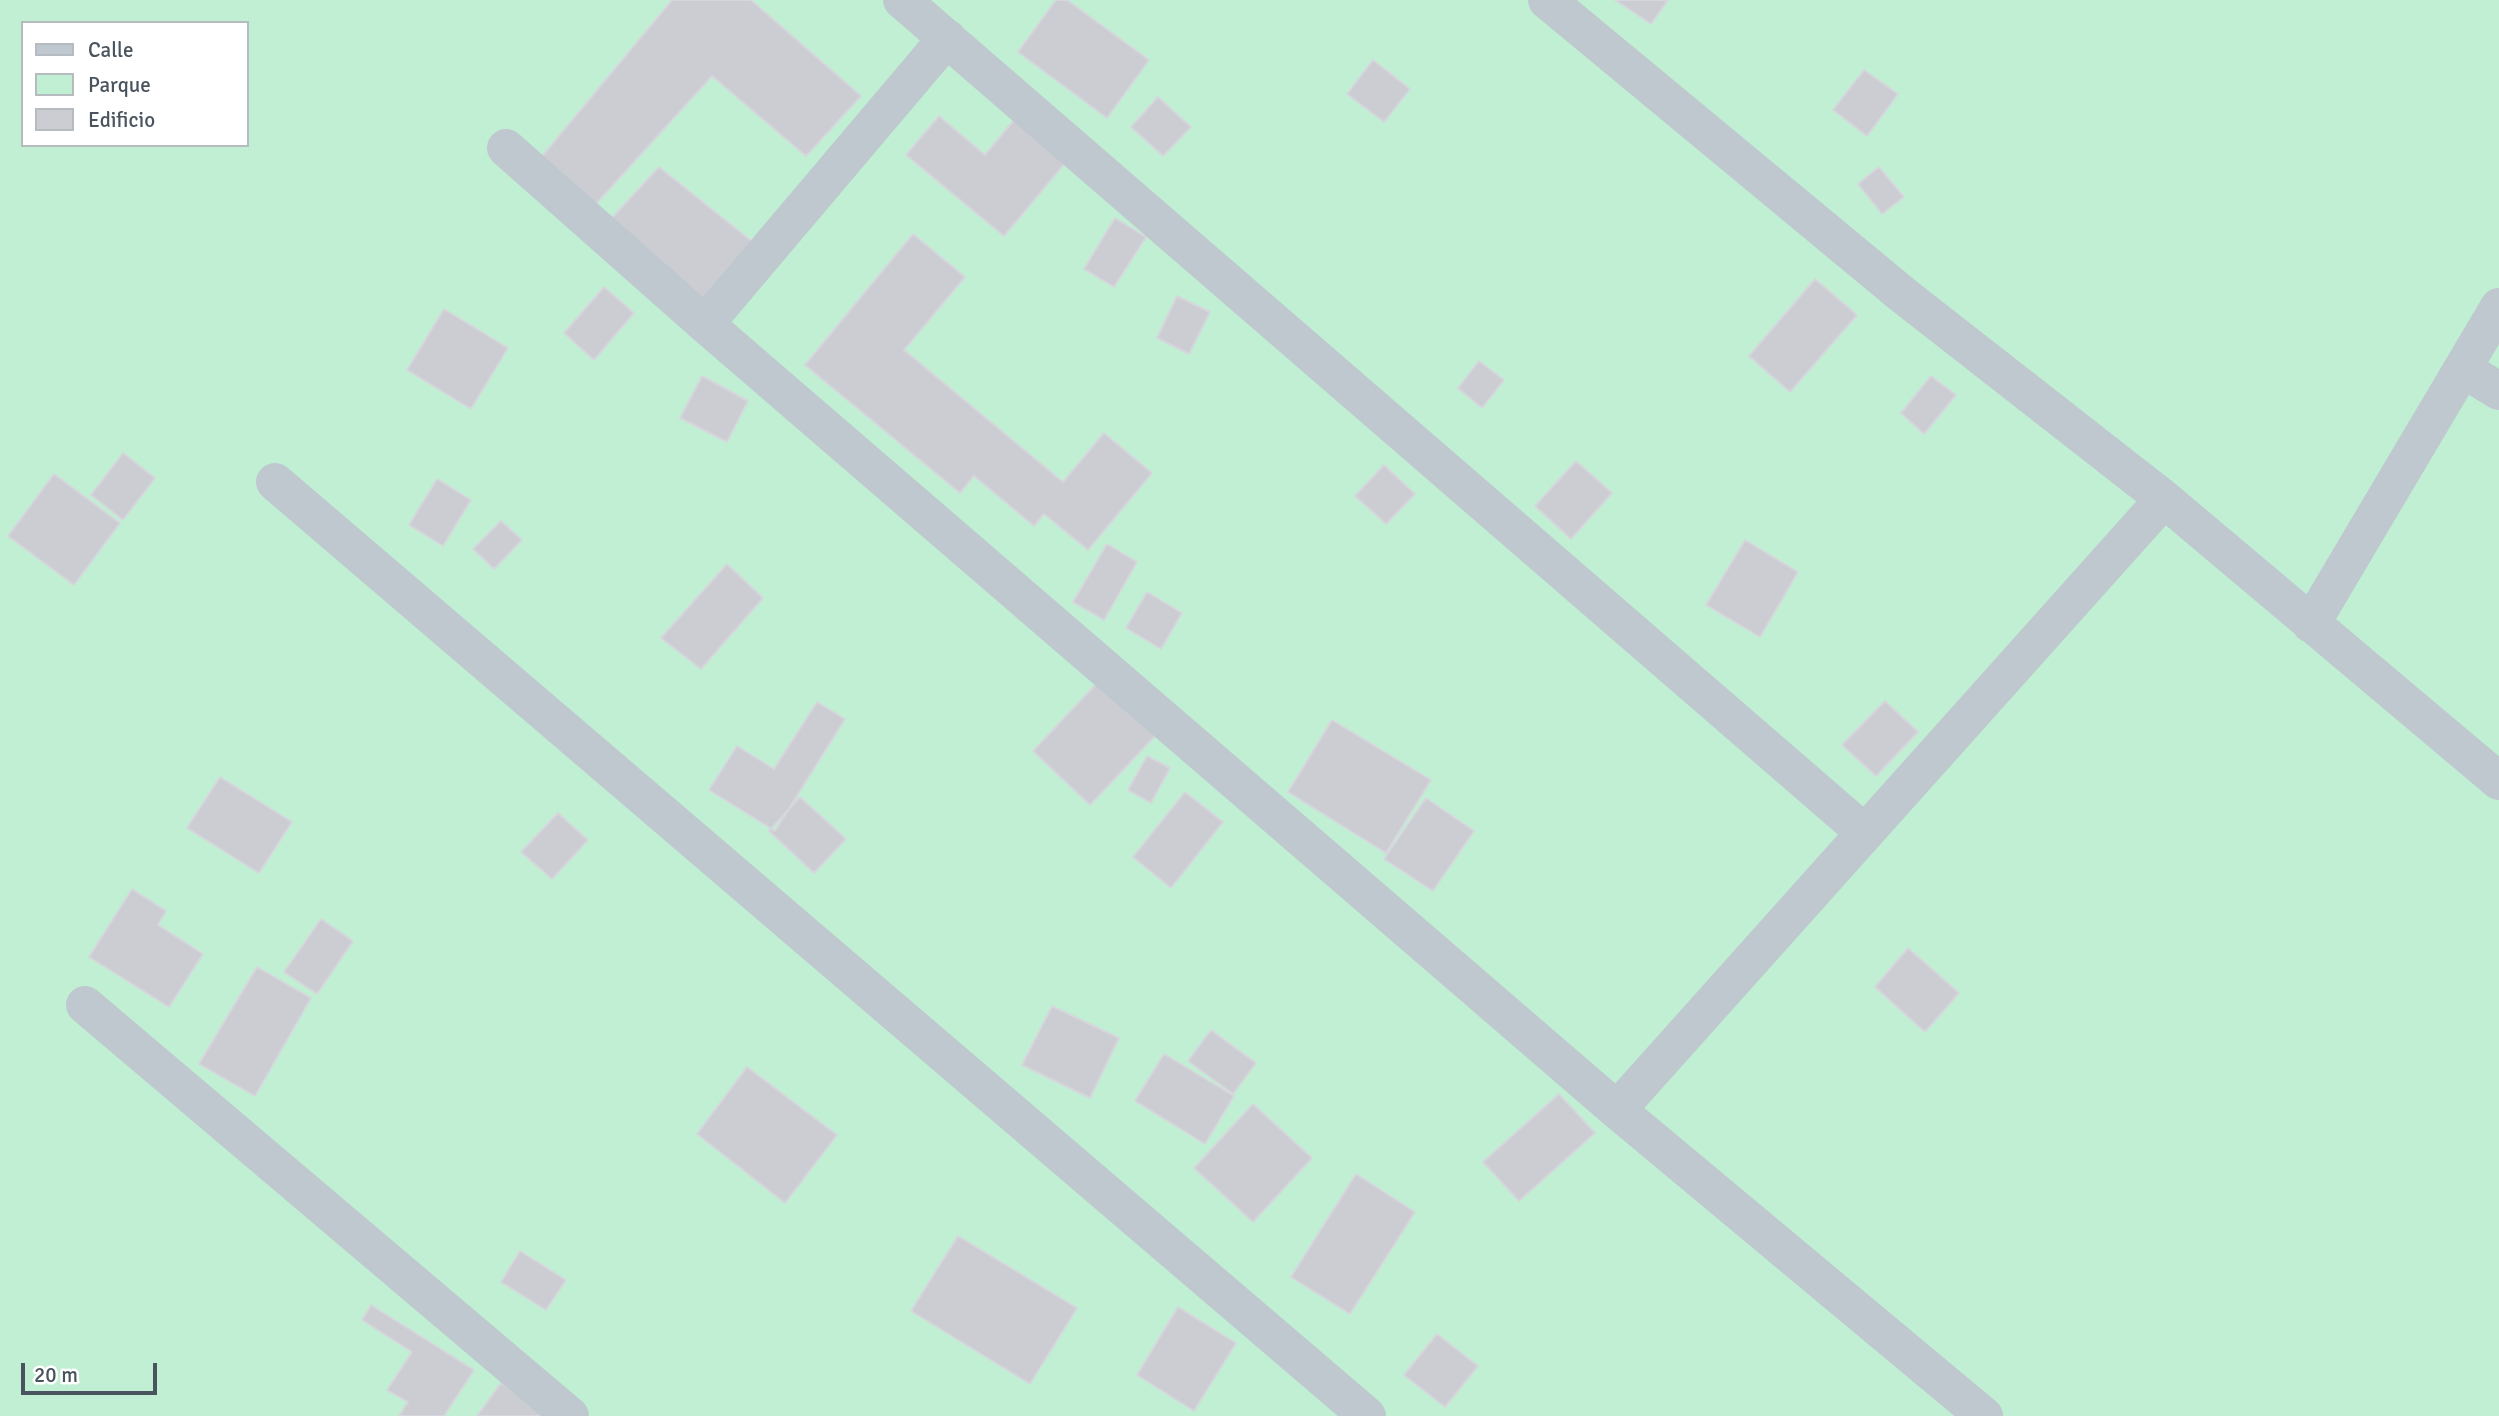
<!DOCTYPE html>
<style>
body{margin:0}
#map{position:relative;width:2499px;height:1416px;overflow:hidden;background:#f3f1f1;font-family:Signika,sans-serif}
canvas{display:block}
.legend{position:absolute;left:21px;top:21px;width:228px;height:126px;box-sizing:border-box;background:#fff;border:2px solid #b6bbbf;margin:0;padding:9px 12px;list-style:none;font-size:21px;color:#49545e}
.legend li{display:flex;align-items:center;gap:14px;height:35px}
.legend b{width:35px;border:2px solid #b6bbbf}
.scale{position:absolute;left:21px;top:1363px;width:136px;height:32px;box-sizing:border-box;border:4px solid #49545e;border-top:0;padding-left:9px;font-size:21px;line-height:24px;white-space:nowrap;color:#49545e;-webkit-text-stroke:5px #fff;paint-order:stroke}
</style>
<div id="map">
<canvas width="2499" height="1416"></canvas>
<ul class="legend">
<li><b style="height:9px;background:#bfc8cf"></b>Calle</li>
<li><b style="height:19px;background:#c1efd3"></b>Parque</li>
<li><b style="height:19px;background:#cbcdd3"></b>Edificio</li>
</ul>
<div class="scale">20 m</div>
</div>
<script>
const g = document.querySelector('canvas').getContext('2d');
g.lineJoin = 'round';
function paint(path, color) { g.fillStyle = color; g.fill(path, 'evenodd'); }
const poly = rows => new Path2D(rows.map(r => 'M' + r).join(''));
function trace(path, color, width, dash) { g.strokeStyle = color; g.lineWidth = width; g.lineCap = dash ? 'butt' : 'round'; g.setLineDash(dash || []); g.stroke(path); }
paint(poly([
 [0,0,2499,0,2499,1416,0,1416],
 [23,23,247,23,247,145,23,145]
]), '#c1efd3');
const building = poly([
 [672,0,751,0,861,96,806,156,712,76,594,206,539,160,672,0],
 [1056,0,1067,0,1149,60,1107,118,1018,52,1056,0],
 [1615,0,1668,0,1651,24,1615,0],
 [1373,60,1410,89,1384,122,1347,94,1373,60],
 [1864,70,1898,94,1867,136,1833,110,1864,70],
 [1158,97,1191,127,1163,156,1131,127,1158,97],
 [939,116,985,155,1014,120,1066,162,1004,236,906,155,939,116],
 [659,167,754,243,704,299,610,220,659,167],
 [1879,167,1904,197,1882,214,1858,184,1879,167],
 [1115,218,1146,237,1114,287,1084,269,1115,218],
 [913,234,965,277,904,350,1063,482,1104,433,1152,473,1088,550,1044,514,1034,526,974,476,960,493,805,365,913,234],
 [1815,279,1857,315,1790,392,1749,356,1815,279],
 [604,287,634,313,594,360,564,333,604,287],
 [1177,296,1210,312,1189,354,1157,338,1177,296],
 [444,309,508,348,471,409,407,370,444,309],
 [1479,361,1504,380,1482,408,1458,388,1479,361],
 [702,376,748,401,727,442,680,418,702,376],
 [1931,376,1956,395,1924,434,1901,413,1931,376],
 [123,453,155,478,123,520,91,495,123,453],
 [1576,461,1612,493,1571,539,1535,506,1576,461],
 [1384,465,1415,494,1386,524,1355,496,1384,465],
 [54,474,120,523,74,585,8,536,54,474],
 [437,479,471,500,443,546,409,525,437,479],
 [501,521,522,540,494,569,473,549,501,521],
 [1745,540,1798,572,1760,637,1706,605,1745,540],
 [1107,544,1137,562,1104,620,1073,602,1107,544],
 [727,564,763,598,701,669,661,638,727,564],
 [1147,592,1182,613,1161,649,1126,628,1147,592],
 [1098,682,1155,736,1090,805,1033,751,1098,682],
 [1885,701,1918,732,1876,776,1842,745,1885,701],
 [817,702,845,719,775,831,709,790,737,746,774,769,817,702],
 [1332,720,1431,780,1386,853,1288,792,1332,720],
 [1147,756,1170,768,1151,803,1128,790,1147,756],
 [220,777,292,822,259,873,187,828,220,777],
 [1185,792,1223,822,1171,888,1133,857,1185,792],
 [800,797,846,839,814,873,769,831,800,797],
 [1426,798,1474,831,1433,891,1384,859,1426,798],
 [558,813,588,840,552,879,521,852,558,813],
 [132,889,166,911,158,925,203,954,169,1007,89,957,132,889],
 [321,919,353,941,317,994,284,972,321,919],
 [1908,948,1959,993,1925,1032,1875,987,1908,948],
 [257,967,311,998,255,1096,199,1064,257,967],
 [1052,1006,1119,1038,1090,1098,1022,1065,1052,1006],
 [1211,1030,1256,1063,1233,1094,1188,1061,1211,1030],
 [1164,1054,1234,1096,1205,1144,1135,1101,1164,1054],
 [747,1067,837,1135,785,1203,697,1134,747,1067],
 [1559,1094,1595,1133,1519,1201,1483,1162,1559,1094],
 [1253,1104,1312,1158,1253,1222,1194,1168,1253,1104],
 [1356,1174,1415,1212,1350,1314,1291,1277,1356,1174],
 [958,1236,1077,1308,1030,1384,911,1311,958,1236],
 [520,1251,566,1280,546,1310,501,1282,520,1251],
 [371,1305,474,1370,444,1416,399,1416,408,1402,387,1390,412,1352,362,1320,371,1305],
 [1178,1307,1236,1343,1194,1411,1137,1375,1178,1307],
 [1437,1334,1478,1366,1445,1407,1404,1375,1437,1334],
 [501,1383,541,1411,538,1416,477,1416,501,1383]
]);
paint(building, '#cbcdd3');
trace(building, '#d5d7dc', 2);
trace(poly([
 [902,0,1865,833],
 [1547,0,1903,295,2164,499,2499,781],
 [506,148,705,324,1617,1110,1984,1416],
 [705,324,947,38],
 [2463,369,2499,391],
 [275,482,1367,1416],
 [2311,624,2499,307],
 [85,1005,570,1416],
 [1617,1110,2164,499]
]), '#bfc8cf', 38);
</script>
